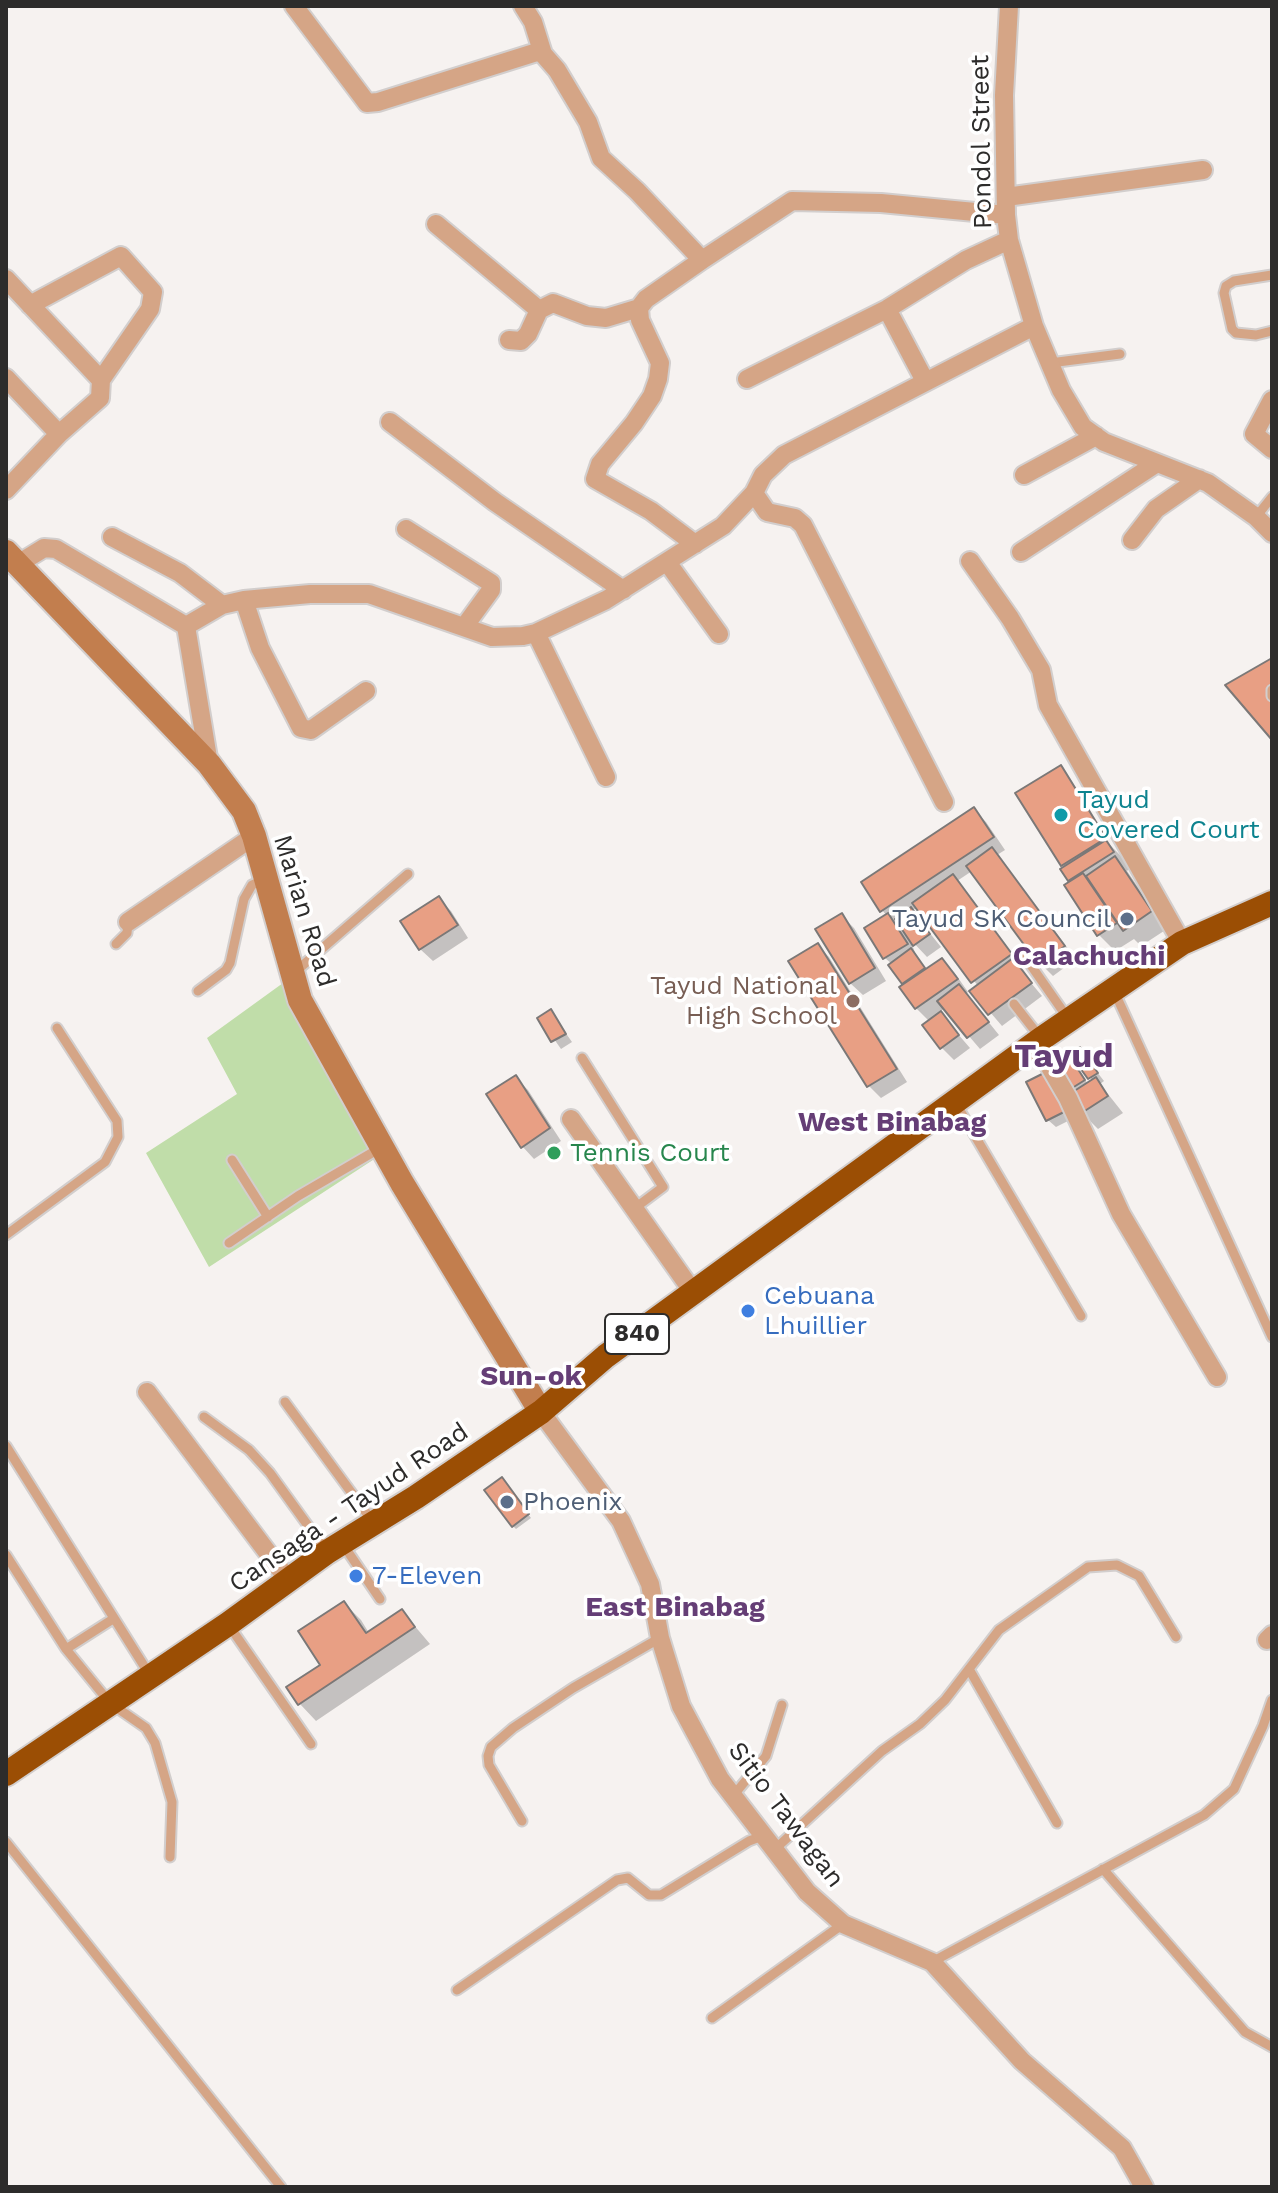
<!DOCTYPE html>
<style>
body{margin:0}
#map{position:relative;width:1278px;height:2193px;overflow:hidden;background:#f6f2f0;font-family:"Work Sans",sans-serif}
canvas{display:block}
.frame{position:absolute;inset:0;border:8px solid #2d2c2b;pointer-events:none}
</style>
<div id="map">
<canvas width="1278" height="2193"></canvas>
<div class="frame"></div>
</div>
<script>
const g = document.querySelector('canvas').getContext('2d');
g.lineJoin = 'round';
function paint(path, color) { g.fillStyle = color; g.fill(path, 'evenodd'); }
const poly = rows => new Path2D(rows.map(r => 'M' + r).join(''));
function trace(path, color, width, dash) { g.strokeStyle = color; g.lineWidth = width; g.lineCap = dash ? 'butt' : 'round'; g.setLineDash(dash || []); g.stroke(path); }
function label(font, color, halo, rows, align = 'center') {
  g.font = font + ' "Work Sans",sans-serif'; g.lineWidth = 7; g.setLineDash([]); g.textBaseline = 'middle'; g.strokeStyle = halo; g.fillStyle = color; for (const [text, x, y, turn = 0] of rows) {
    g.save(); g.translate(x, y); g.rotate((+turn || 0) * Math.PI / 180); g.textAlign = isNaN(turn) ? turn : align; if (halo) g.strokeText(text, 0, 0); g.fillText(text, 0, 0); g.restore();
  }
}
paint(poly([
 [283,983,379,1156,209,1267,146,1153,237,1094,207,1038]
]), '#c0dda9');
paint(poly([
 [1064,771,1107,842,1123,858,1129,869,1127,871,1167,929,1141,946,1134,939,1115,951,1099,935,1063,869,1066,868,1062,864],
 [974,810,986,822,1005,850,997,855,1076,959,1053,976,1041,964,972,871,957,881,1013,958,1011,959,1042,996,1002,1026,972,991,978,986,918,907,912,911,941,947,927,957,910,939,917,958,928,970,942,960,954,972,968,992,966,994,999,1035,980,1049,945,1008,939,1012,970,1048,954,1060,942,1048,930,1022,916,1008,892,964,885,958,887,916,882,910],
 [439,899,451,911,468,938,433,961,420,949],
 [842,916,854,928,886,981,863,995,850,983],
 [817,945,829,957,907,1082,881,1098,869,1086,790,962],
 [551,1012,572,1042,561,1049,540,1019],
 [1080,1050,1104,1081,1100,1084,1123,1113,1098,1129,1082,1113,1059,1070,1072,1062,1088,1084,1092,1081],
 [516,1078,528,1090,561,1141,534,1159,522,1146],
 [1029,1083,1076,1117,1056,1127,1048,1120],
 [505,1483,531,1518,516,1529,513,1526],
 [344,1603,361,1620,369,1633,402,1611,430,1644,316,1721,300,1704,289,1688,323,1665]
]), '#0003');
const building = poly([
 [1272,658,1272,740,1225,685,1272,658],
 [1061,765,1106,838,1061,866,1015,793,1061,765],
 [974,807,994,837,880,912,861,882,974,807],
 [1106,840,1114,852,1068,881,1060,869,1106,840],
 [992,847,1065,946,1039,965,966,866,992,847],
 [1115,856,1152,911,1123,931,1086,876,1115,856],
 [1083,873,1117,923,1097,936,1064,885,1083,873],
 [953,874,1012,954,971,983,912,903,953,874],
 [439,896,458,925,419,950,400,921,439,896],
 [911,907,930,934,913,946,895,919,911,907],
 [842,913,875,968,849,984,815,929,842,913],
 [888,913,908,944,883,959,864,928,888,913],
 [818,943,897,1069,867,1087,788,961,818,943],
 [911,948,925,968,902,984,888,965,911,948],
 [942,958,958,979,915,1009,899,987,942,958],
 [1013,958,1032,983,988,1015,969,991,1013,958],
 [959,984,989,1022,967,1038,937,1001,959,984],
 [551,1009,566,1034,551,1042,537,1018,551,1009],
 [941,1011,959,1035,940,1049,922,1025,941,1011],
 [1080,1047,1098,1073,1088,1079,1070,1054,1080,1047],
 [1072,1060,1085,1080,1069,1090,1056,1070,1072,1060],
 [1050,1070,1070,1109,1046,1121,1026,1082,1050,1070],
 [516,1075,550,1128,521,1148,486,1094,516,1075],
 [1096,1077,1108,1096,1080,1114,1068,1095,1096,1077],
 [502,1477,529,1514,512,1527,484,1490,502,1477],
 [344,1601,366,1633,402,1609,415,1627,298,1705,286,1687,320,1665,298,1631,344,1601]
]);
paint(building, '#e89f84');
trace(building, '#7b7877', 2);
const lane = poly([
 [1272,275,1234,281,1226,286,1224,293,1232,329,1236,333,1256,335,1272,331],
 [1050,363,1120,354],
 [1256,517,1272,497],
 [1272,690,1272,696],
 [116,944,127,933,128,922],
 [1023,954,1067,1017],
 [295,972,408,874],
 [198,991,226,970,230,963,244,899,252,885,263,880],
 [1114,991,1272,1337],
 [1014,1004,1039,1036],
 [582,1058,663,1187,635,1208],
 [955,1102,1081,1316],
 [232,1160,268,1217],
 [6,1235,105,1162,118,1137,117,1121,57,1028],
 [229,1243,298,1196,382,1147],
 [285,1402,373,1522],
 [204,1417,249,1450,270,1473,327,1552],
 [6,1446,151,1677],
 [342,1543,380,1599],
 [6,1555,66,1649,110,1703,146,1728,155,1743,172,1802,170,1857],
 [228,1624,311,1744],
 [66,1649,113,1619],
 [969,1669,1057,1823],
 [733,1796,766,1756,782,1705],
 [522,1821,489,1765,488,1756,491,1747,513,1728,573,1688,660,1638],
 [6,1842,281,2187],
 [774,1850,882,1751,920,1724,945,1700,999,1630,1088,1567,1117,1565,1139,1576,1176,1637],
 [1103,1869,1245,2032,1272,2047],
 [932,1962,1204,1815,1234,1789,1263,1726,1272,1700],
 [457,1990,617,1880,628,1878,649,1895,661,1895,749,1841,765,1835],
 [712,2018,843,1924]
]);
const street = poly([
 [294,6,367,103,378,102,537,52,543,54,557,70,588,122,601,158,637,191,702,260,792,201,881,203,1006,215],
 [523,6,533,22,543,54],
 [1009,6,1004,95,1006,215,1009,240,1034,326,1061,390,1083,427,1104,442,1208,483,1256,517,1272,533],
 [1006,197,1203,170],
 [436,224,539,310],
 [6,279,101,380],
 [887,309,925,381],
 [509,340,521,341,528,334,539,310,553,303,587,316,606,318,639,308],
 [6,378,59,434],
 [747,379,887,309,966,260,1009,240],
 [1272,400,1254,434,1272,449],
 [390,422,495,502,623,590],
 [1024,475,1096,436],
 [6,490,59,434,100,398,101,380,150,309,153,292,121,256,30,305],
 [754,493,767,512,795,518,803,525,944,802],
 [406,529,491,583,491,590,464,627],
 [112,537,180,573,222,605],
 [1132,540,1156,509,1199,479],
 [695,544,651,511,595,479,600,464,634,423,652,396,658,379,660,363,640,320,639,308,646,299,702,260],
 [1021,552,1157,463],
 [970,561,1010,618,1041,670,1048,705,1182,943],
 [667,562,719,634],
 [18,564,44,548,56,549,186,626,209,764],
 [244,600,260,648,301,728,311,730,366,691],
 [186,626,222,605,244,600,310,594,369,594,492,637,523,636,536,633,606,600,723,526,754,493,763,475,784,455,1034,326],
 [536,633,606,777],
 [128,922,254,836],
 [1036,1043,1068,1098,1121,1214,1217,1377],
 [571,1119,693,1292],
 [147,1392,289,1581],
 [541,1412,621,1521,650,1584,660,1638,681,1706,720,1779,807,1892,843,1924,932,1962,1022,2061,1122,2148,1144,2187],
 [1267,1640,1272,1635]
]);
const secondary = poly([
 [6,552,209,764,244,811,254,836,300,1000,402,1183,541,1412]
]);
const highway = poly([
 [6,1774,228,1624,327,1552,416,1497,541,1412,606,1356,1041,1039,1182,943,1272,903]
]);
trace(lane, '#d2cecd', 13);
trace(street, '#d2cecd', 22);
trace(secondary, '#d2cecd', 28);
trace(highway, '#d2cecd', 28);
trace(lane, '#d5a586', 9);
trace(street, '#d5a586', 18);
trace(secondary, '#c27e4e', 24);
trace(highway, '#9b4e04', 24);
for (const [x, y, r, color] of [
 [1061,815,8,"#0f9aa8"],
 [1127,919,8,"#5c6f8a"],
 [853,1001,8,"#8d6e63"],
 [554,1153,8,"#2e9e5b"],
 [748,1311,8,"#3f7fe0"],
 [507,1502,8,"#5c6f8a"],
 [356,1576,8,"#3f7fe0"]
]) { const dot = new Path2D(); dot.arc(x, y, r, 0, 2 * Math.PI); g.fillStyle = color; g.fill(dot); trace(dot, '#fff', 3); }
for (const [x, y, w] of [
 [637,1334,64]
]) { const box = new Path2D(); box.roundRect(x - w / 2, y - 20, w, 40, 6); g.fillStyle = '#fff'; g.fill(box); trace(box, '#2d2c2b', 2); }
label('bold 24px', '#2d2c2b', null, [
 ["840",637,1334]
]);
label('26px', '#2d2c2b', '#fff', [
 ["Pondol Street",982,142,-91],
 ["Marian Road",304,911,73],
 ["Cansaga - Tayud Road",349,1508,-34],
 ["Sitio Tawagan",786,1815,53]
]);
label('26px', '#0d838f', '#fff', [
 ["Tayud",1077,800],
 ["Covered Court",1077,830]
], 'left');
label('26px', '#4e5e75', '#fff', [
 ["Tayud SK Council",1111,919],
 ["Phoenix",523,1502,"left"]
], 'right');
label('26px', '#785e54', '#fff', [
 ["Tayud National",837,986],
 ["High School",837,1016]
], 'right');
label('26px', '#27864d', '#fff', [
 ["Tennis Court",570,1153]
], 'left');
label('26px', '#366cbe', '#fff', [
 ["Cebuana",764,1296],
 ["Lhuillier",764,1326],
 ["7-Eleven",372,1576]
], 'left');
label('bold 28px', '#653e76', '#fff', [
 ["Calachuchi",1089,957],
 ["West Binabag",892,1123],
 ["Sun-ok",531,1377],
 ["East Binabag",675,1608]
]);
label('bold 34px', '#653e76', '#fff', [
 ["Tayud",1064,1057]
]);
</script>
